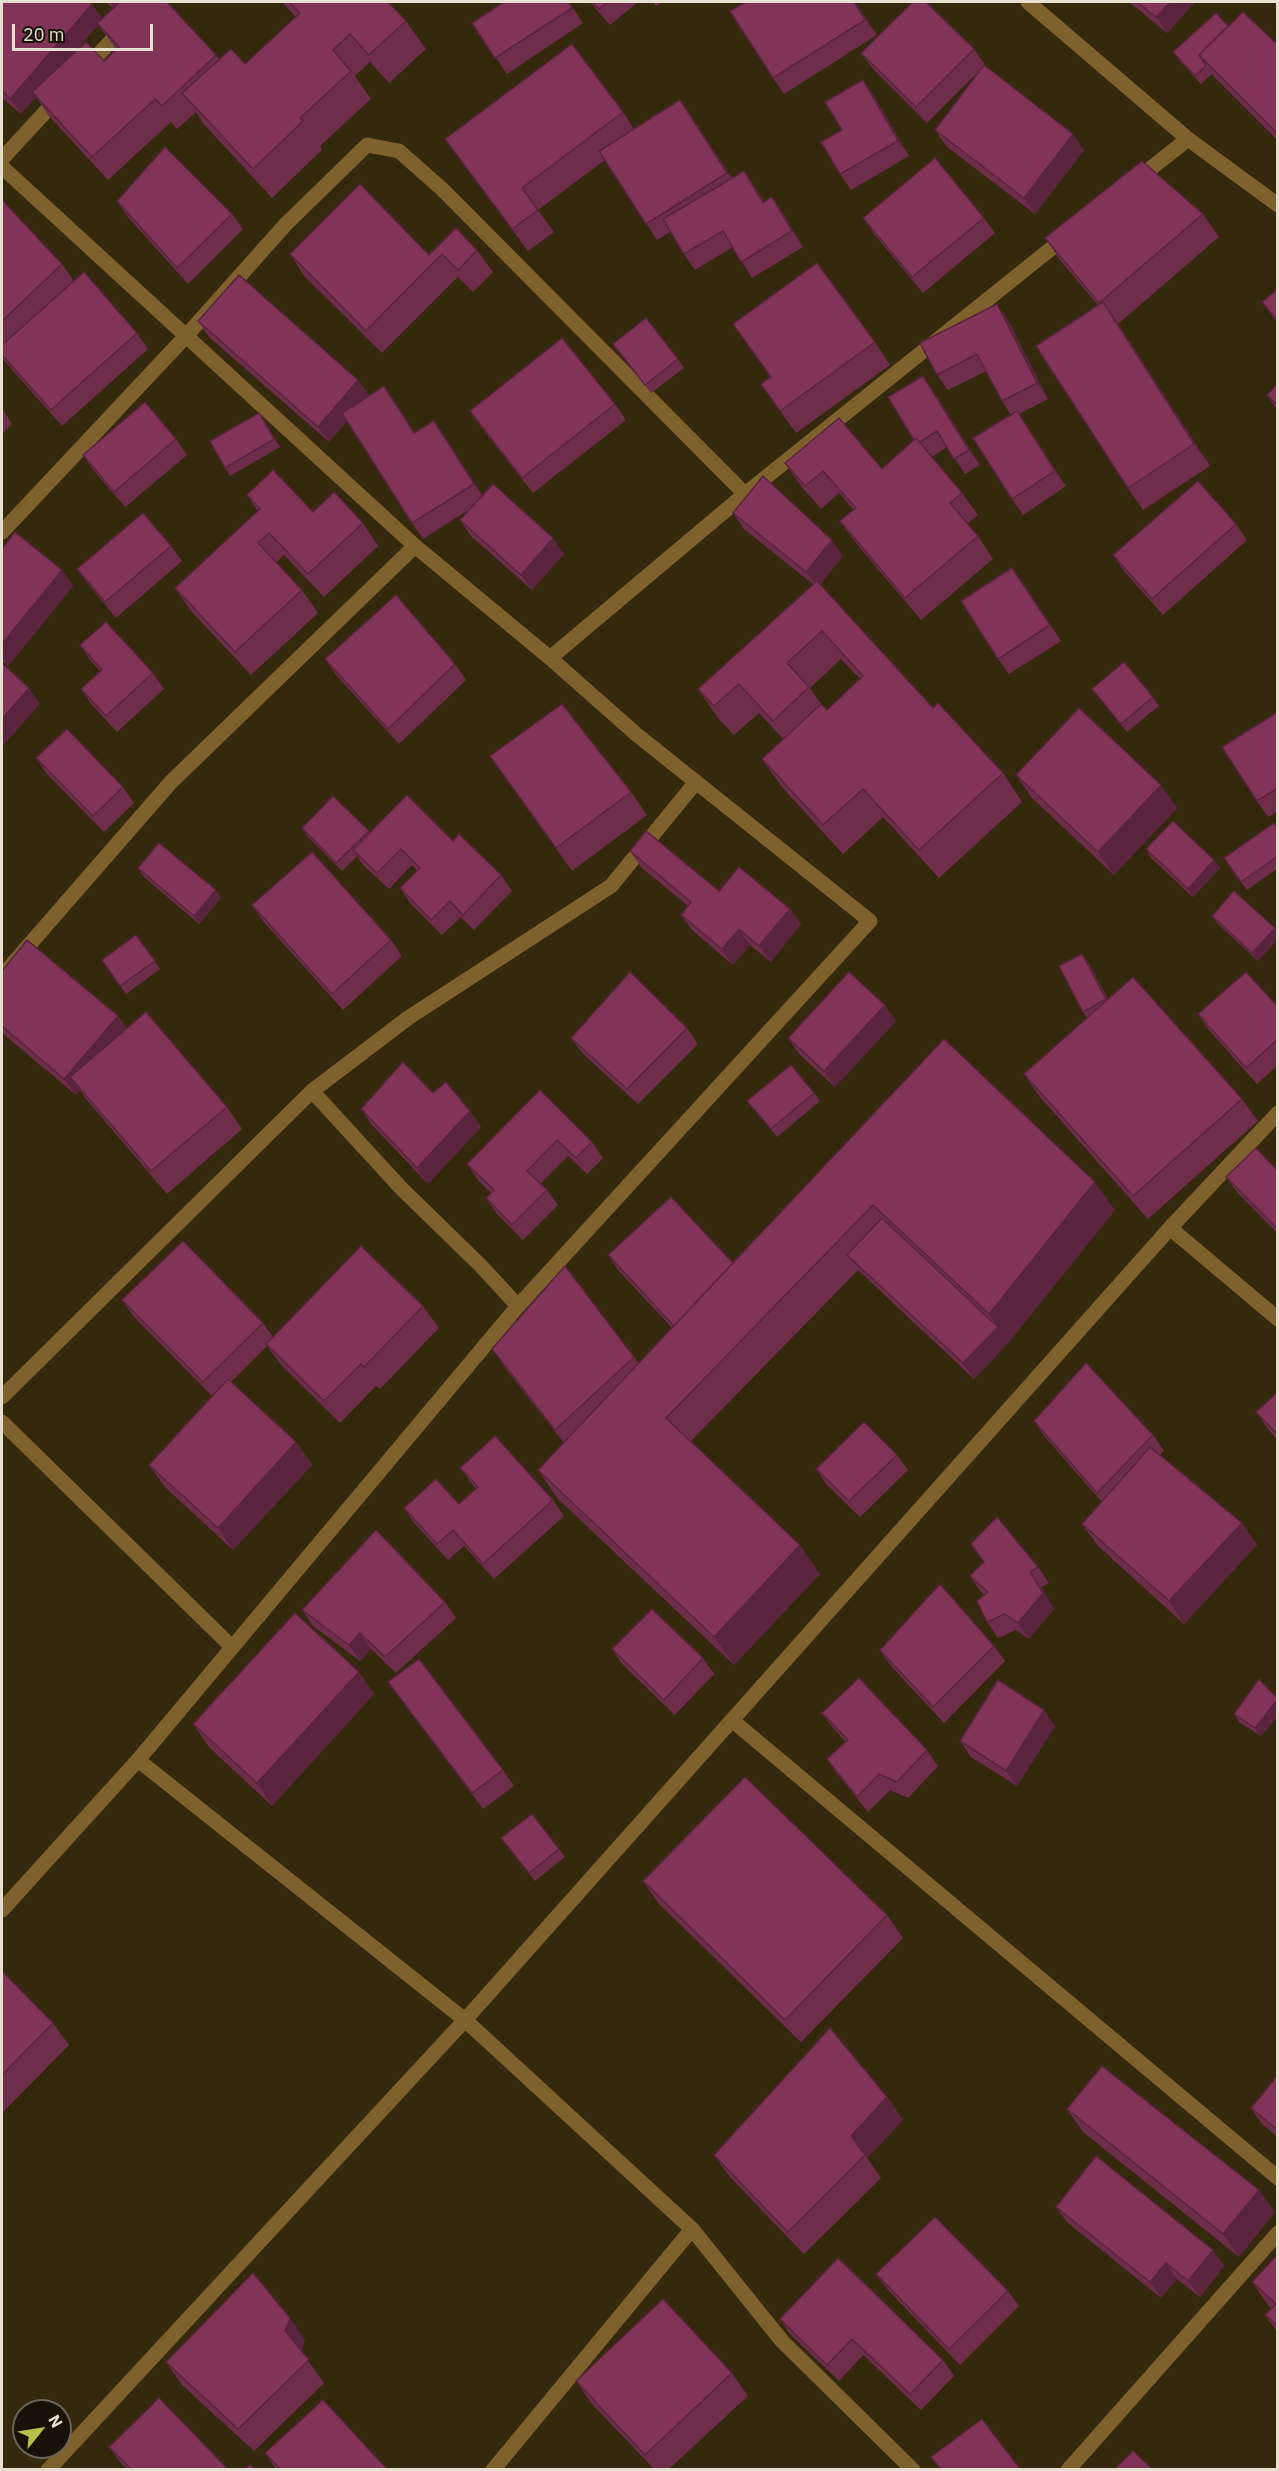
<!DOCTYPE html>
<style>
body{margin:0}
#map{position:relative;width:1279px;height:2471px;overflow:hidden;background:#34280d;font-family:"IBM Plex Sans",sans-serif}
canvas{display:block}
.frame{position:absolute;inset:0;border:3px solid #e7e0d0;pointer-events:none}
.north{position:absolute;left:12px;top:2399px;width:60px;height:60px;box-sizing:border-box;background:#171207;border:2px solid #6a6457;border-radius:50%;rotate:60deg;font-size:16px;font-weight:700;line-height:24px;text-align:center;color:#e7e0d0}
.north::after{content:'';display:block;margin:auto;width:21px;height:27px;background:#b5c24a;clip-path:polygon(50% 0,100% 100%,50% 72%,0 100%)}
.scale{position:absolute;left:12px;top:24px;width:141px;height:27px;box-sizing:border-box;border:3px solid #e7e0d0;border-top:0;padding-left:8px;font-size:18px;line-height:21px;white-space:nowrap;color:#e7e0d0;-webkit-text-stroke:4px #171207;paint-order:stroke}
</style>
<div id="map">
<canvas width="1279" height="2471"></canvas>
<div class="frame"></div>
<div class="north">N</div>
<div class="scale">20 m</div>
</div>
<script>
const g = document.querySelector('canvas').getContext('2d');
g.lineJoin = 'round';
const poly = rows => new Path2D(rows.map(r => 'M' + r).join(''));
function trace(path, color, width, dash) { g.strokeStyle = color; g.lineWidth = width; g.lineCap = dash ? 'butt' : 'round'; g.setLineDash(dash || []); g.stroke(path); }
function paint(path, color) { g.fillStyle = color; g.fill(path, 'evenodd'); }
trace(poly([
 [1028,2,1188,139,1278,205],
 [85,69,147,2],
 [2,159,59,97],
 [2,167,415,546,550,658,636,734,870,921,518,1306],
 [1136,180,1188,139],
 [2,532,187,335,286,224,367,145,399,151,442,189,745,494],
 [550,658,745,494,1068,235],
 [2,976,171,782,415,546],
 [1170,1228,1278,1319],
 [2,1397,312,1091,408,1018,611,886,696,782],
 [2,1422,232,1647],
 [733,1721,1278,2178],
 [138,1760,465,2020,692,2229,782,2341,913,2470],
 [2,1910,138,1760,518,1306,481,1266,401,1188,312,1091],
 [48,2470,465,2020,1170,1228,1278,1113],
 [493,2470,692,2229],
 [1068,2470,1278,2233]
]), '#7f612e', 15);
paint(poly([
 [2,2,102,18,113,8,105,2,167,2,219,59,245,64,296,17,282,2,388,2,406,21,426,49,389,83,370,62,355,76,371,99,320,146,322,150,272,198,202,122,196,112,177,129,171,122,108,180,48,115,36,97,21,114,2,98],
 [98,25,116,49,104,61,72,55],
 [569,2,583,23,507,74,472,23],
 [590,2,638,2,610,25],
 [653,2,663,2,656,6],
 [746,2,855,2,877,35,784,94,773,78],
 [1129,2,1195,2,1167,33],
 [1228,26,1278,45,1278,141,1215,78,1212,74,1201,84,1179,60,1173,52],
 [974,49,985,65,927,123,873,69,861,53],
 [863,80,874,96,909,156,851,190,840,174,842,130],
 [680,100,732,178,755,187,764,202,772,197,783,213,803,247,752,278,733,247,695,270,684,254,670,232,657,240,605,160,538,210,554,232,528,251,445,139,623,112,634,129],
 [935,130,1084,150,1035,214,946,146],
 [2,200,62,264,74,281,137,333,148,349,62,426,8,365,2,358,2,359],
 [117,201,232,214,243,229,188,284,128,217],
 [1203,214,1219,237,1118,324,1210,466,1143,510,1128,488,1098,305,1060,260,1045,238],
 [863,218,984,218,995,233,923,293,874,234],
 [477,250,493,272,473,292,458,277,382,353,305,277,290,254,429,255],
 [1278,289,1278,324,1262,302],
 [1008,320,1048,399,1019,414,1066,486,1023,515,1012,499,1011,415,1002,401,986,371,948,390,937,375],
 [198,321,358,380,369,395,384,386,415,433,445,437,482,495,564,554,532,590,471,536,460,520,470,509,423,539,412,523,347,421,329,442,209,337],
 [875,342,890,365,796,433,761,384,770,377],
 [613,344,678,359,684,368,651,393],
 [1278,384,1278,411,1267,395],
 [934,392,980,465,965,474,947,447,932,457,962,493,978,515,967,524,978,536,993,559,921,620,856,543,840,521,854,510,839,493,821,509,801,486,785,463,882,469,914,440],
 [615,404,626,420,533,493,481,427,470,411],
 [2,408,12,424,2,434],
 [259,413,280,447,230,476,225,468],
 [176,439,187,455,125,507,94,471,83,455],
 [247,495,363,523,378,546,324,597,284,555,276,563,302,590,318,613,251,675,191,611,175,588,258,511],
 [733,513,843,556,820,584,933,708,1003,773,1022,802,939,878,883,817,843,854,782,787,762,759,783,739,759,713,734,735,718,718,698,689,814,585,744,529],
 [841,659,860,679,827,710,821,704,810,688],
 [1236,524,1247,540,1163,615,1124,571,1113,555],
 [171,546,182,561,116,618,88,584,77,569],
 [2,549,62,570,73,586,8,666,2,661],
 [1023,583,1061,641,1009,674,998,659],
 [80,645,153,673,164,689,117,732,92,705,81,689,100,671,91,661],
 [325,659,455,664,466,680,399,744,336,675],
 [1092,689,1153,697,1159,706,1127,732],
 [1278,712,1278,811,1268,817,1257,801],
 [490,756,631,792,647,815,572,871],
 [36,758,123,787,134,803,104,832,47,774],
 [1016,775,1177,808,1114,875,1032,798],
 [302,828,369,831,370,833,453,841,501,875,512,891,474,930,461,917,442,935,411,904,400,888,417,870,412,865,389,889,364,866,357,856,342,871,307,836],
 [1278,828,1278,868,1247,890,1224,858],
 [1146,849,1214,860,1220,868,1193,897,1151,858],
 [630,851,719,891,790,909,801,924,771,962,750,945,733,965,692,930,681,915,688,906,641,867],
 [138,868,221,898,199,924,144,877],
 [252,905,391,940,402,956,343,1010,263,921],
 [1212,916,1275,928,1278,931,1278,939,1258,961,1218,924],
 [136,935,160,969,126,994,102,960],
 [1088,962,1108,999,1242,1099,1258,1121,1148,1219,1040,1097,1024,1074,1087,1018,1083,1012],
 [2,971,118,1016,126,1029,227,1107,242,1129,167,1194,86,1099,80,1090,76,1095,2,1033],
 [1278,1007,1278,1065,1257,1084,1209,1030,1198,1014],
 [896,1021,835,1087,799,1054,788,1038],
 [687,1028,698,1044,638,1104,583,1054,571,1038],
 [944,1039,1115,1210,1009,1342,974,1379,858,1270,691,1441,820,1574,734,1665,558,1499,538,1470,564,1443,508,1372,492,1349,634,1357,639,1364,672,1328,619,1271,608,1255,733,1263],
 [540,1090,592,1142,603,1158,587,1174,568,1156,540,1184,547,1190,558,1205,523,1240,497,1214,486,1198,491,1193,478,1180,467,1164],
 [433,1093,481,1127,428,1184,372,1125,361,1109],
 [814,1093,820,1101,777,1137,747,1101],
 [1278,1171,1278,1234,1237,1192,1226,1177],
 [122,1300,263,1323,273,1337,423,1306,439,1328,380,1389,376,1386,340,1423,282,1366,267,1346,231,1382,296,1442,312,1465,233,1550,165,1487,149,1465,212,1396,133,1316],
 [1278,1392,1278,1440,1272,1434,1256,1412],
 [1034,1421,1153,1435,1164,1451,1160,1455,1242,1523,1257,1545,1184,1624,1098,1546,1082,1524,1102,1502,1045,1437],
 [897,1455,908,1470,860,1517,827,1485,816,1469],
 [460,1468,553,1500,564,1516,494,1579,464,1546,448,1560,415,1524,404,1508,459,1504,476,1489],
 [1038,1567,1049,1583,1041,1587,1054,1609,1029,1639,1016,1630,998,1638,987,1622,984,1595,981,1592,970,1576],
 [445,1602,456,1618,396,1673,371,1649,360,1661,313,1626,302,1610],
 [994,1646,1005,1661,944,1723,891,1666,880,1650],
 [612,1649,703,1658,714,1674,675,1715,623,1665],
 [359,1672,374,1694,272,1806,209,1747,193,1724],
 [388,1682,503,1770,514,1786,483,1809],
 [1278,1698,1278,1715,1261,1736,1239,1722,1234,1714],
 [822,1713,927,1750,938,1766,908,1798,890,1790,868,1812,838,1775,827,1759,846,1742,833,1728],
 [1055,1726,1017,1786,971,1757,960,1741],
 [501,1838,559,1849,565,1857,535,1881],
 [643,1881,887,1915,903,1938,801,2042,659,1904],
 [2,1971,53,2023,69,2045,2,2113],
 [1278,2075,1278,2137,1262,2124,1251,2108],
 [887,2097,903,2120,867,2158,881,2178,804,2254,730,2177,714,2155],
 [1067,2109,1275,2212,1239,2257,1083,2132],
 [1056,2207,1224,2266,1200,2297,1177,2279,1161,2298,1067,2222],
 [1278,2254,1278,2333,1265,2315,1271,2308,1268,2305,1252,2282],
 [876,2274,1008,2291,1019,2306,960,2365,888,2290],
 [780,2319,943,2360,954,2376,921,2410,863,2355,839,2381,791,2335],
 [305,2340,301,2351,324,2383,254,2451,182,2385,166,2362],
 [732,2373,748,2396,669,2469,654,2469,592,2404,576,2381],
 [109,2447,226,2467,228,2469,127,2469,120,2462],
 [265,2453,387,2469,276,2469]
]), '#6f2d4c');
paint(poly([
 [110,2,124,2,117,11],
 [854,2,855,2,877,35,865,20],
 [1170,2,1195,2,1167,33,1156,17],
 [92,4,103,20,36,96,32,92,36,97,21,114,10,99],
 [863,80,874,96,909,156,898,141],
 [680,100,691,115,738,189,727,173],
 [1073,134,1084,150,1035,214,1024,198],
 [744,171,755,187,774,219,763,203],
 [772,197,783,213,803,247,792,231],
 [1103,302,1119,325,1210,466,1194,444],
 [997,304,1008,320,1048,399,1037,383],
 [923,376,934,392,980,465,969,450],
 [358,380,369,396,329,442,318,427],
 [384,386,395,402,425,449,414,433],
 [1017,411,1028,427,1066,486,1055,471],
 [259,413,265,421,280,447,274,439],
 [434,421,445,437,485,500,474,484],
 [553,538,564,554,532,590,521,575],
 [832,540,843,556,818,588,806,572],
 [1012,568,1023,583,1061,641,1050,625],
 [62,570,73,586,8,666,2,657,2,644],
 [29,688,40,704,2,747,2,719],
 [1161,785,1177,808,1114,875,1098,852],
 [1214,860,1220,868,1193,897,1188,889],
 [216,890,221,898,199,924,194,916],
 [790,909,801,924,771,962,759,946],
 [1275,928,1278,931,1278,939,1258,961,1252,953],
 [739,929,750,945,733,965,722,949],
 [1082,954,1088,962,1112,1007,1106,999],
 [885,1005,896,1021,835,1087,824,1071],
 [118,1016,129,1032,70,1077,80,1090,76,1095,64,1079],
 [470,1111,481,1127,428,1184,417,1168],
 [1095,1182,1115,1210,1009,1342,989,1314],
 [998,1327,1009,1342,974,1379,963,1363],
 [296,1442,312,1465,233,1550,218,1528],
 [1242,1523,1257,1545,1184,1624,1169,1601],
 [800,1545,820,1574,734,1665,714,1637],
 [1030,1572,1041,1587,1054,1609,1029,1639,1018,1623],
 [360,1633,371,1649,360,1661,349,1645],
 [359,1672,374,1694,272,1806,257,1783],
 [1278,1699,1278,1715,1261,1736,1255,1728],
 [1044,1710,1055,1726,1017,1786,1006,1771],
 [887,2097,903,2120,867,2158,851,2136],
 [1259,2190,1275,2212,1239,2257,1223,2234],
 [1213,2250,1224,2266,1200,2297,1188,2281],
 [1166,2263,1177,2279,1161,2298,1150,2282],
 [290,2318,305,2340,301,2354,285,2331]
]), '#5a243e');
const building = poly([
 [2,2,89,2,92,4,10,99,2,91,2,2],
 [120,2,167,2,216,55,162,106,155,99,92,157,32,92,86,42,104,61,119,47,97,23,120,2],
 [289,2,388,2,406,21,369,55,350,34,333,50,351,71,300,118,303,121,253,169,182,93,231,49,245,64,300,13,289,2],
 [504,2,568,2,572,8,495,58,472,23,504,2],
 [592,2,608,2,599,9,592,2],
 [746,2,854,2,865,20,773,78,730,11,746,2],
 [913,2,926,2,974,49,916,107,861,53,913,2],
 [1137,2,1170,2,1156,17,1137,2],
 [1243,12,1278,45,1278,134,1199,55,1243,12],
 [1216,13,1228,26,1199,55,1206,66,1195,76,1173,52,1216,13],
 [572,44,623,112,522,188,538,210,512,229,445,139,572,44],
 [984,65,1073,134,1024,198,935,130,984,65],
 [863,80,898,141,840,174,821,142,842,130,825,102,863,80],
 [680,100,727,173,646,224,599,151,680,100],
 [165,147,232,214,177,268,117,201,165,147],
 [935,158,984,218,912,277,863,218,935,158],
 [1142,161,1203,214,1099,303,1045,238,1142,161],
 [744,171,763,203,772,197,792,231,741,262,723,231,684,254,663,219,744,171],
 [360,184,429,255,456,228,477,250,458,270,442,254,366,331,290,254,360,184],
 [2,200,62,264,2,321,2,200],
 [817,263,875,342,780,411,761,384,771,377,733,324,817,263],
 [84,272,137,333,51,410,2,355,2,345,84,272],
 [239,275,358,380,318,427,198,321,239,275],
 [1278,289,1278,321,1262,302,1278,289],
 [1103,302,1194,444,1128,488,1036,346,1103,302],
 [997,304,1037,383,1002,401,977,354,937,375,920,343,997,304],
 [646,318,678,359,645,385,613,344,646,318],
 [562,338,615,404,522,478,470,411,562,338],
 [923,376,969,450,954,459,937,431,920,442,916,438,914,440,888,397,923,376],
 [1278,384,1278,406,1267,395,1278,384],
 [384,386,414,433,434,421,474,484,412,523,342,413,384,386],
 [145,402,176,439,114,492,83,455,145,402],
 [1017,411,1055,471,1012,499,973,438,1017,411],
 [259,413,274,439,225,468,210,441,259,413],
 [839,418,882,469,916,438,962,493,950,503,978,536,905,598,840,521,856,508,823,471,805,486,785,463,839,418],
 [273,470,313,512,334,492,363,523,308,574,269,533,258,543,302,590,235,652,175,588,260,509,247,495,273,470],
 [763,476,832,540,806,572,733,513,763,476],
 [1198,481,1236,524,1152,599,1113,555,1198,481],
 [493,484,553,538,521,575,460,520,493,484],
 [143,513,171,546,105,602,77,569,143,513],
 [15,532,62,570,2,644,2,549,15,532],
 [1012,568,1050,625,998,659,961,601,1012,568],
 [817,581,933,708,938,703,1003,773,919,850,863,789,823,825,762,759,821,704,827,710,863,676,822,631,787,663,809,687,773,721,739,684,714,706,698,689,817,581],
 [396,595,455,664,388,729,325,659,396,595],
 [106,622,153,673,106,716,81,689,102,670,80,645,106,622],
 [1124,662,1153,697,1121,724,1092,689,1124,662],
 [2,663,29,688,2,719,2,663],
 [562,704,631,792,556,848,490,756,562,704],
 [1079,708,1161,785,1098,852,1016,775,1079,708],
 [1278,712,1278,788,1257,801,1222,747,1278,712],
 [67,729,123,787,93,816,36,758,67,729],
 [407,795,453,841,459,834,501,875,463,915,450,901,431,920,400,888,420,868,401,849,377,873,353,850,407,795],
 [333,796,369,831,336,863,302,828,333,796],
 [1173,821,1214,860,1188,889,1146,849,1173,821],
 [1274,823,1278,828,1278,856,1241,882,1224,858,1274,823],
 [646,831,719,891,739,867,790,909,759,946,739,929,722,949,681,915,691,902,630,851,646,831],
 [159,843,216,890,194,916,138,868,159,843],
 [312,852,391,940,332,994,252,905,312,852],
 [1234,891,1275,928,1252,953,1212,916,1234,891],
 [136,935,155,961,120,986,102,960,136,935],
 [27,940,118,1016,64,1079,2,1026,2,971,27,940],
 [1082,954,1106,999,1083,1012,1059,966,1082,954],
 [630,972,687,1028,627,1089,571,1038,630,972],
 [849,972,885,1005,824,1071,788,1038,849,972],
 [1246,972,1278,1007,1278,1039,1246,1068,1198,1014,1246,972],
 [1133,977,1242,1099,1133,1196,1024,1074,1133,977],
 [146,1012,227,1107,151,1171,70,1077,146,1012],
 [944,1039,1095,1182,989,1314,873,1205,666,1418,800,1545,714,1637,538,1470,944,1039],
 [403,1062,433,1093,446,1082,470,1111,417,1168,361,1109,403,1062],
 [791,1065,814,1093,771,1129,747,1101,791,1065],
 [540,1090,592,1142,576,1158,557,1140,527,1171,547,1190,512,1225,486,1198,494,1190,467,1164,540,1090],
 [1256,1148,1278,1171,1278,1229,1226,1177,1256,1148],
 [671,1197,733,1263,674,1326,608,1255,671,1197],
 [882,1218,998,1327,963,1363,847,1255,882,1218],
 [183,1241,263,1323,203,1382,122,1300,183,1241],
 [361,1246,423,1306,364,1367,361,1364,324,1401,266,1344,361,1246],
 [565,1266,634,1357,555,1430,492,1349,565,1266],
 [1086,1363,1153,1435,1097,1493,1034,1421,1086,1363],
 [228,1379,296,1442,218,1528,149,1465,228,1379],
 [1278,1392,1278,1435,1256,1412,1278,1392],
 [864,1422,897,1455,849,1501,816,1469,864,1422],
 [495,1436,553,1500,483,1564,453,1530,437,1544,404,1508,436,1479,459,1504,478,1487,460,1468,495,1436],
 [1150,1447,1242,1523,1169,1601,1082,1524,1150,1447],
 [997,1517,1038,1567,1030,1572,1043,1593,1018,1623,1005,1614,987,1622,977,1601,988,1592,970,1576,984,1562,971,1544,997,1517],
 [376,1530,445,1602,385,1657,360,1633,349,1645,302,1610,376,1530],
 [940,1584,994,1646,933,1707,880,1650,940,1584],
 [652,1609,703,1658,664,1700,612,1649,652,1609],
 [295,1613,359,1672,257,1783,193,1724,295,1613],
 [419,1659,503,1770,472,1793,388,1682,419,1659],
 [859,1678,927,1750,897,1782,879,1774,857,1797,827,1759,848,1740,822,1713,859,1678],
 [1259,1679,1278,1699,1255,1728,1234,1714,1259,1679],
 [998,1680,1044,1710,1006,1771,960,1741,998,1680],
 [745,1777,887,1915,785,2020,643,1881,745,1777],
 [532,1814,559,1849,529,1873,501,1838,532,1814],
 [2,1971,53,2023,2,2075,2,1971],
 [830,2028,887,2097,851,2136,865,2155,788,2232,714,2155,830,2028],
 [1102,2066,1259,2190,1223,2234,1067,2109,1102,2066],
 [1278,2075,1278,2130,1251,2108,1278,2075],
 [1096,2156,1213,2250,1188,2281,1166,2263,1150,2282,1056,2207,1096,2156],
 [935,2217,1008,2291,949,2349,876,2274,935,2217],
 [1278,2254,1278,2326,1265,2315,1276,2304,1252,2282,1278,2254],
 [838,2258,943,2360,910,2394,852,2339,827,2365,780,2319,838,2258],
 [253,2273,290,2318,285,2331,309,2360,238,2429,166,2362,253,2273],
 [663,2299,732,2373,645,2455,576,2381,663,2299],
 [159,2398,226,2467,224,2469,131,2469,109,2447,159,2398],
 [323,2400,387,2469,280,2469,265,2453,323,2400],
 [982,2419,1020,2469,941,2469,931,2457,982,2419],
 [1133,2451,1152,2469,1115,2469,1133,2451],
 [250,2465,255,2469,245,2469,250,2465]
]);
paint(building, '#813458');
trace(building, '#5a243e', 1.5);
</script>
